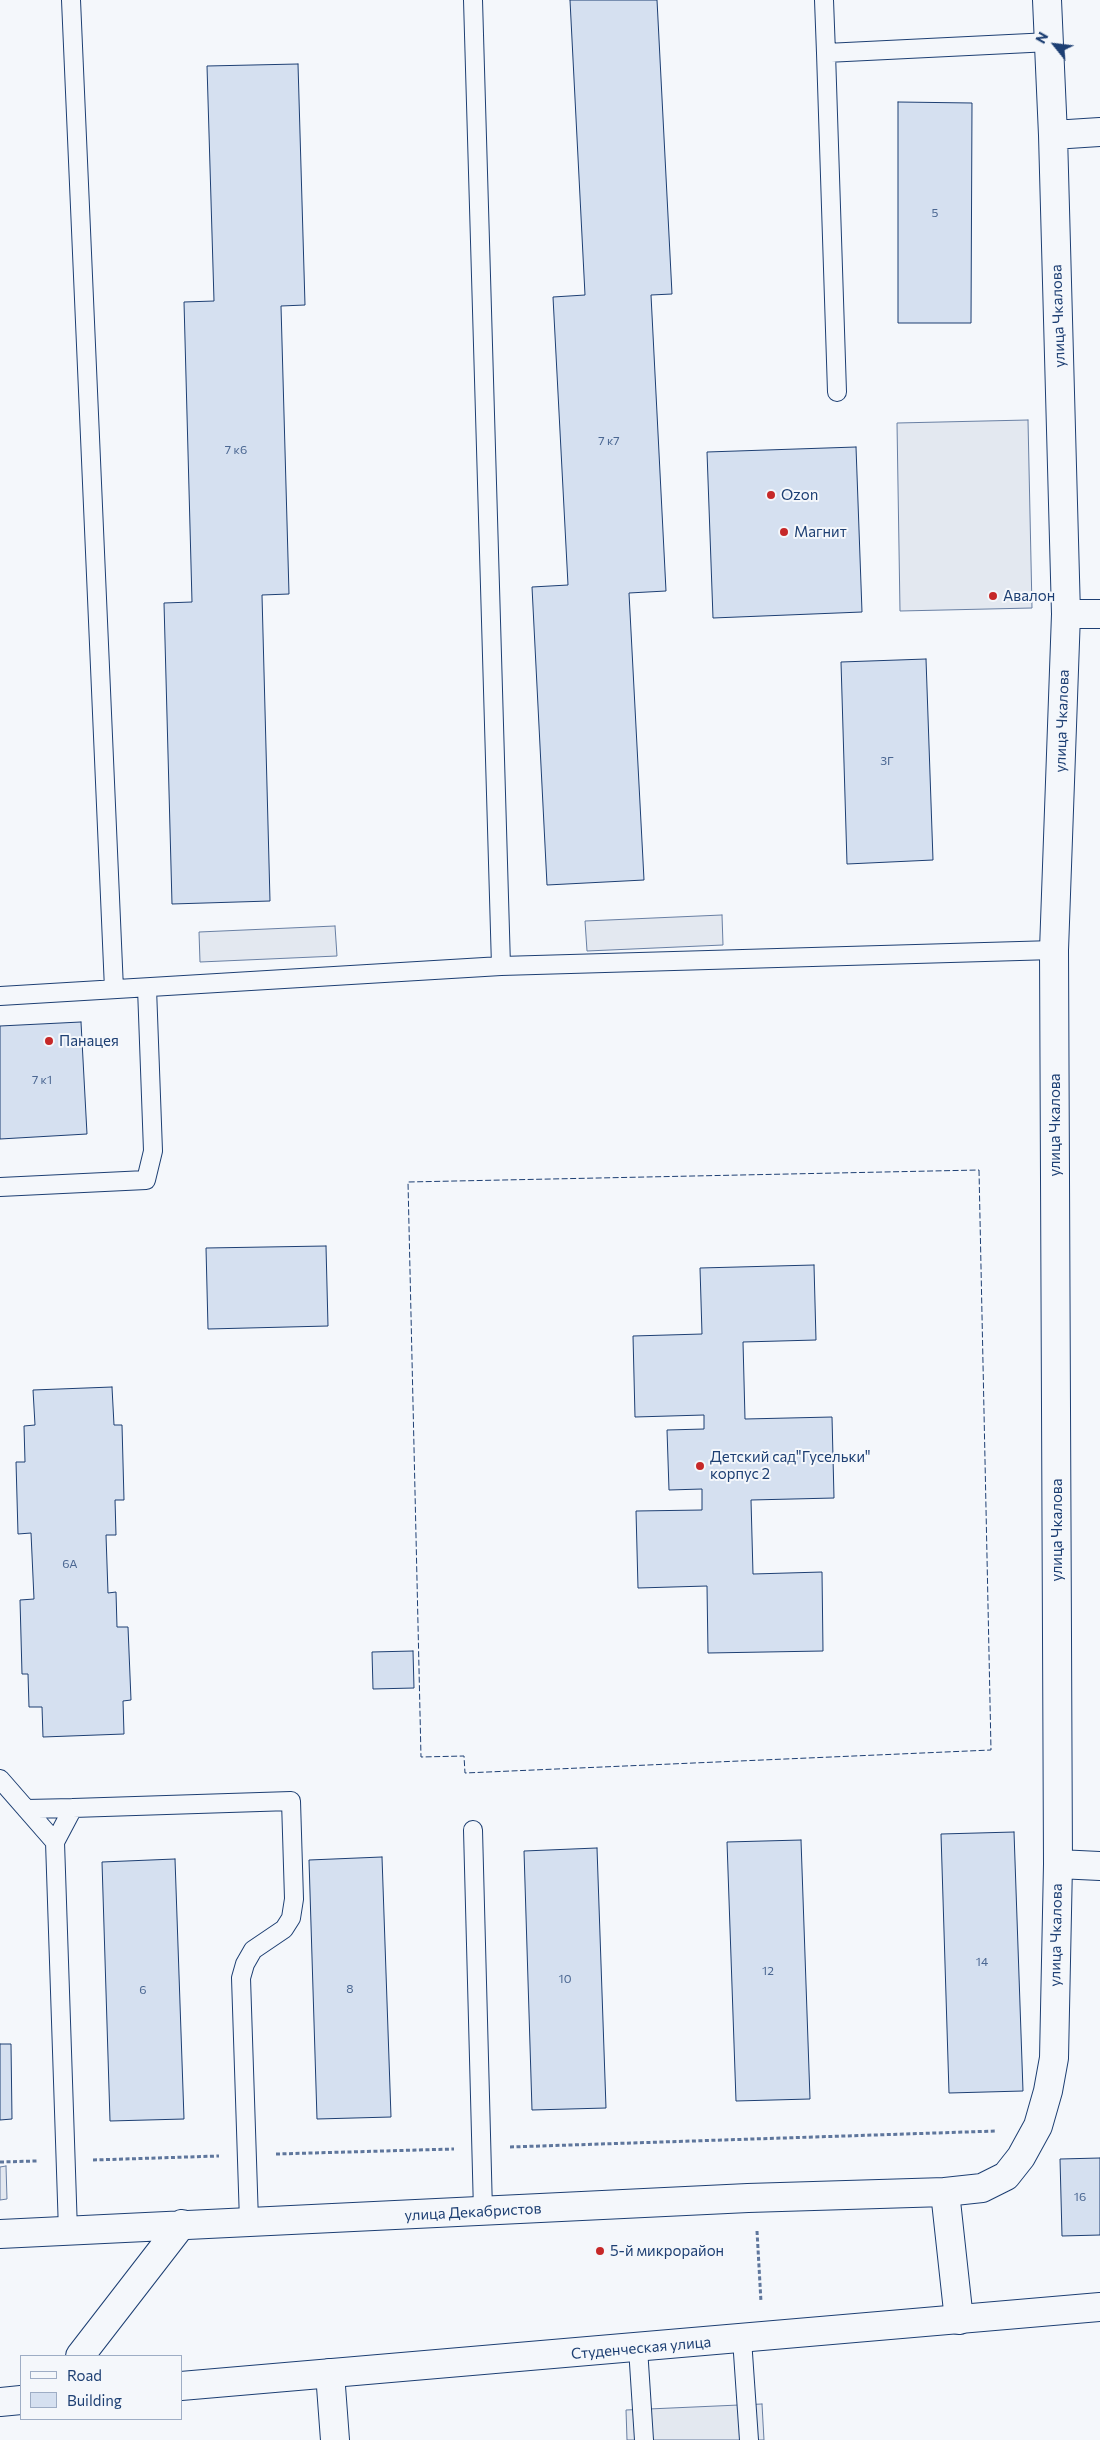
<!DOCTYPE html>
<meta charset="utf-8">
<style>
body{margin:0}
#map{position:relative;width:1100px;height:2440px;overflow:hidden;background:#f4f7fb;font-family:Commissioner,sans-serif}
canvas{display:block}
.legend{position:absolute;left:20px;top:2355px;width:162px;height:65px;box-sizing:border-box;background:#f4f7fb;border:1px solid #9eadc5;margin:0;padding:6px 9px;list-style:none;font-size:15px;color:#1d3f73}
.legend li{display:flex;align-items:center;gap:10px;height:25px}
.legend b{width:25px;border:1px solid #9eadc5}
.north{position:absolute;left:1030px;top:20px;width:50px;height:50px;-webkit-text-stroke:4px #f4f7fb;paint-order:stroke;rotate:299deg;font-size:14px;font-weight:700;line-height:20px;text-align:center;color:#1d3f73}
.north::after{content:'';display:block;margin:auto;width:18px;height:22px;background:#1d3f73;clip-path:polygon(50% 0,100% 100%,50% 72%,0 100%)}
</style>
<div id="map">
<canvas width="1100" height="2440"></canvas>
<ul class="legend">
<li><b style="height:6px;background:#f4f7fb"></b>Road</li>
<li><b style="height:14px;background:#d5e0f0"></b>Building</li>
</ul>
<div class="north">N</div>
</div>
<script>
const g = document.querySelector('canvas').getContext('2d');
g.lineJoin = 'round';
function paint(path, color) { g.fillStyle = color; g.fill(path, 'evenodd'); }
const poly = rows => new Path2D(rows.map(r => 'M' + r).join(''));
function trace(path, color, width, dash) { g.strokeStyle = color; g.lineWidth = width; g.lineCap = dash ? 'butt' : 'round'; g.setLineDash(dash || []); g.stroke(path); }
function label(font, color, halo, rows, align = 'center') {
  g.font = font + ' Commissioner,sans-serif'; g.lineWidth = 4; g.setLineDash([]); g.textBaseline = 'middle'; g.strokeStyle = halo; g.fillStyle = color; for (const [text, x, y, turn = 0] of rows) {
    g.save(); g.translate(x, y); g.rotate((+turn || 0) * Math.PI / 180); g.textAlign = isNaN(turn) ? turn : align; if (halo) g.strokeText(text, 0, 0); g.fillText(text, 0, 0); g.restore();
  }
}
const parking = poly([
 [1028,420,1032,608,900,611,897,423,1028,420],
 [722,915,723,945,587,951,585,921,722,915],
 [335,926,337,956,200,962,199,932,335,926],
 [6,2166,7,2199,0,2200,0,2167,6,2166],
 [762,2404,764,2440,627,2440,626,2410,762,2404]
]);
paint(parking, '#e3e8f0');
trace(parking, '#687fa3', 1);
const building = poly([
 [570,0,657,0,672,294,651,295,666,591,629,593,644,880,547,885,532,587,568,585,553,297,585,295,570,0],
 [298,64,305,305,281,306,289,594,262,595,270,901,172,904,164,603,192,602,184,302,214,301,207,66,298,64],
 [898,102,972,103,971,323,898,323,898,102],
 [856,447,862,612,713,618,707,452,856,447],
 [926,659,933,860,847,864,841,662,926,659],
 [81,1022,87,1134,0,1139,0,1026,81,1022],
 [326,1246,328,1326,208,1329,206,1248,326,1246],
 [814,1265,816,1340,743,1342,745,1419,832,1417,834,1498,751,1500,753,1574,822,1572,823,1651,708,1653,707,1586,638,1588,636,1511,702,1510,702,1489,669,1490,667,1430,704,1429,704,1415,635,1417,633,1336,702,1334,700,1268,814,1265],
 [112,1387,114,1425,122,1425,124,1500,115,1500,116,1535,106,1535,108,1593,116,1592,117,1627,128,1627,131,1700,123,1701,124,1734,43,1737,42,1707,29,1707,28,1674,22,1674,20,1600,34,1599,31,1533,18,1534,16,1462,25,1462,24,1426,35,1425,33,1390,112,1387],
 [413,1651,414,1688,373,1689,372,1652,413,1651],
 [1014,1832,1023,2091,949,2093,941,1834,1014,1832],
 [801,1840,810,2099,736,2101,727,1842,801,1840],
 [597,1848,606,2108,532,2110,524,1851,597,1848],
 [382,1857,391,2117,317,2119,309,1860,382,1857],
 [175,1859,184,2119,110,2121,102,1862,175,1859],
 [0,2044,11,2044,12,2119,0,2120,0,2044],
 [1100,2158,1100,2235,1062,2236,1060,2159,1100,2158]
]);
paint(building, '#d5e0f0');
trace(building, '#1d3f73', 1);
const lane = poly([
 [71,0,114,989],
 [473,0,501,966],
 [824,0,826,53,1050,42],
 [826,53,837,392],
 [0,996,501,966,1054,950],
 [0,1187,146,1180,153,1151,147,988],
 [0,1779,55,1842,68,2231],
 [26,1809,73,1808],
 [473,1830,483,2211],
 [55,1842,73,1808,291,1801,294,1899,291,1918,284,1929,253,1950,245,1964,241,1978,249,2221],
 [742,2339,749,2440],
 [638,2348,644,2440]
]);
const street = poly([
 [1053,135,1100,132],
 [1066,614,1100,614],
 [1058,1864,1100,1866],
 [945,2192,959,2320],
 [0,2234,748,2198,945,2192,982,2188,1006,2176,1021,2157,1038,2126,1048,2091,1054,2058,1058,1864,1054,950,1066,614,1053,135,1047,0],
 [80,2356,182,2224],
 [330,2373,335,2440]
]);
const secondary = poly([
 [181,2386,1100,2307],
 [0,2402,21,2400]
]);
trace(lane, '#1d3f73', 20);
trace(street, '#1d3f73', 30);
trace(secondary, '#1d3f73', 30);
trace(poly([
 [510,2147,996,2131],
 [276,2154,454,2149],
 [93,2160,219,2156],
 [0,2162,37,2161],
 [757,2231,761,2302]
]), '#5e769c', 3, [4, 2.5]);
trace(lane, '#f4f7fb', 18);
trace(street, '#f4f7fb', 28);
trace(secondary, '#f4f7fb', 28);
trace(poly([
 [979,1170,991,1750,465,1773,464,1756,421,1757,408,1182,979,1170]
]), '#1d3f73', 1, [6, 2.5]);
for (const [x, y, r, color] of [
 [771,495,5,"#c62828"],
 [784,532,5,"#c62828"],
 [993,596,5,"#c62828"],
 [49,1041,5,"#c62828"],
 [700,1466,5,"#c62828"],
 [600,2251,5,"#c62828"]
]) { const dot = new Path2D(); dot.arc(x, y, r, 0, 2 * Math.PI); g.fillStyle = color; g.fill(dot); trace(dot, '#f4f7fb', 2); }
label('12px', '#4b6792', null, [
 ["5",935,213],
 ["7 к7",609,441],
 ["7 к6",236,450],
 ["3Г",887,761],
 ["7 к1",42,1080],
 ["6А",70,1564],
 ["14",982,1962],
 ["12",768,1971],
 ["10",565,1979],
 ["8",350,1989],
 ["6",143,1990],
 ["16",1080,2197]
]);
label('15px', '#1d3f73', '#f4f7fb', [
 ["улица Чкалова",1058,316,-92],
 ["улица Чкалова",1062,721,-88],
 ["улица Чкалова",1055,1125,-90],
 ["улица Чкалова",1057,1530,-90],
 ["улица Чкалова",1056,1935,-89],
 ["улица Декабристов",473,2212,-3],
 ["Студенческая улица",641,2348,-5]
]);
label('15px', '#1d3f73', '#f4f7fb', [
 ["Ozon",781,495],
 ["Магнит",794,532],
 ["Авалон",1003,596],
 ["Панацея",59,1041],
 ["Детский сад\"Гусельки\"",710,1457],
 ["корпус 2",710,1474],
 ["5-й микрорайон",610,2251]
], 'left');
</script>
